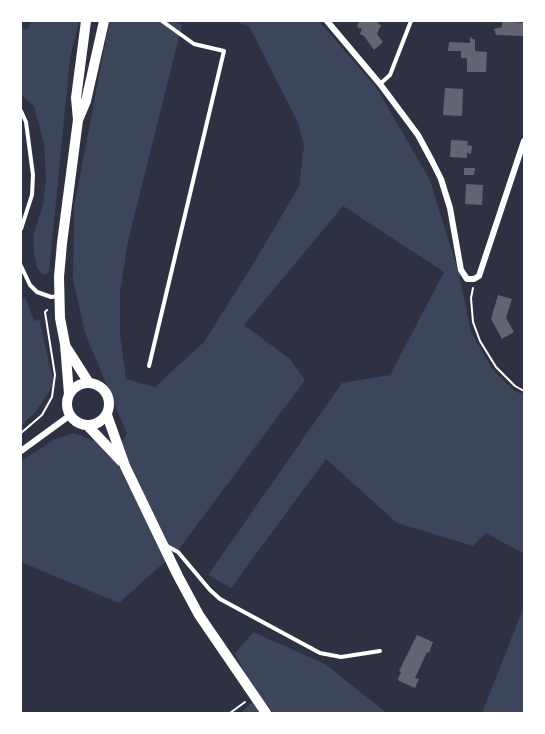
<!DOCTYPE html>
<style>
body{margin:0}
#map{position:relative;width:545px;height:734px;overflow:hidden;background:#2d3142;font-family:"Titillium Web",sans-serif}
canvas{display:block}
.frame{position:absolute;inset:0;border:22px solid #fff;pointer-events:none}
</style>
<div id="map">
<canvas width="545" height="734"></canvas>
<div class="frame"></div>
</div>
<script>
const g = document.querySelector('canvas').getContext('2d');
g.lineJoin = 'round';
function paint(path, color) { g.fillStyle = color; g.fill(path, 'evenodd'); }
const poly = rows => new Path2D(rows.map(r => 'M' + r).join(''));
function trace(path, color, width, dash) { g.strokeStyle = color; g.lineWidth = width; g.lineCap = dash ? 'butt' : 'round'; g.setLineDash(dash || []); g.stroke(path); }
paint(poly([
 [32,21,79,21,70,58,49,273,43,275,37,268,34,254,33,235,43,205,46,180,44,144,34,106,21,95,21,27,27,30],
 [113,21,173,21,182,25,128,241,120,292,120,334,126,379,155,387,204,342,255,261,299,186,304,145,298,123,249,26,233,21,319,21,376,87,430,180,459,274,471,332,492,369,513,390,524,395,524,554,486,533,473,546,397,523,326,459,231,588,208,575,342,383,390,375,444,272,343,206,244,325,290,359,305,380,179,549,119,603,21,562,21,461,55,439,74,433,97,442,110,458,127,434,85,333,73,279,74,207,109,23],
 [25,297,34,321,39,319,54,384,37,410,21,426,21,300],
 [524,606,524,713,482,713],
 [253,632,325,664,387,713,241,713,257,697,235,654]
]), '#3c4559');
paint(poly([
 [359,21,379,21,378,24,381,25,377,34,383,42,374,50,364,36,360,34,362,29,357,27],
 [502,21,524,23,524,36,496,35,494,29,502,27],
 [470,37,475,40,475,51,487,52,486,72,467,72,467,58,461,58,461,51,448,51,449,42,470,43],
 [445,88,463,89,462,116,443,115],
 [451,140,468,141,467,145,472,146,471,154,467,153,467,158,450,157],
 [464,168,475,168,474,175,464,175],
 [466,184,483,185,482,205,465,204],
 [498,295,512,299,506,318,514,332,502,339,491,319],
 [417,635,433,642,429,653,427,652,415,678,419,679,415,688,399,681,398,679,401,672,399,671]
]), '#626471');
trace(poly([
 [473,288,471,298,473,322,480,341,496,367,515,386,524,391],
 [21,433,42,415,52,397,55,375,45,312,47,310],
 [230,713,245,702]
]), '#fff', 2);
trace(poly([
 [380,84,390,75,411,21],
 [21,111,26,122,33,175,32,195,21,229],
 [21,266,30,285,37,292,51,297,58,296],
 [149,366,224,51,194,44,162,21],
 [167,546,178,552,210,590,220,599,320,653,341,657,380,651]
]), '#fff', 4);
trace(poly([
 [327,21,380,84,418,135,432,161,441,179,450,208,461,270,467,279,474,279,479,276,524,141],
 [21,451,69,416]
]), '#fff', 6);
trace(poly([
 [78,120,86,101,104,21],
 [66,347,89,383],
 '67 404a21 21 0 1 1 42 0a21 21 0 1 1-42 0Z',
 [69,394,65,344,60,318,59,277,62,243,78,120,76,98,86,21],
 [107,415,125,466,178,576,199,615,266,713],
 [88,426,121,461]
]), '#fff', 10);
</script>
